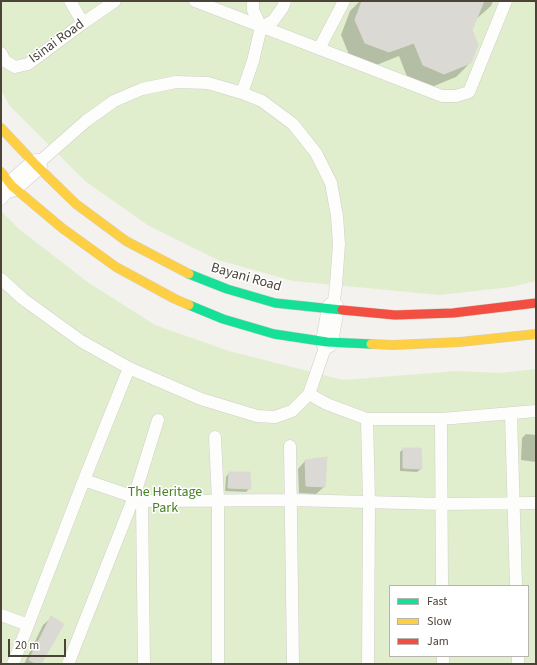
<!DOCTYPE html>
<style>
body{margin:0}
#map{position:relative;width:537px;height:665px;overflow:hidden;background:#f3f2ee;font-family:"Source Sans 3",sans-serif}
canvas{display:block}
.frame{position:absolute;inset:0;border:2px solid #4b4338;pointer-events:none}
.legend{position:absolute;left:389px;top:585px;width:140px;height:72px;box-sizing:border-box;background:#fff;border:1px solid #b7b4af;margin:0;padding:5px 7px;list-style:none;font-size:12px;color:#4b4338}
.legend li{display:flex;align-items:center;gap:8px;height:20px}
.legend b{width:20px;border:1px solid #b7b4af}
.scale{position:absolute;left:8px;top:639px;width:58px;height:18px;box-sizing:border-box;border:2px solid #4b4338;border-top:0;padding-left:5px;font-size:12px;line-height:14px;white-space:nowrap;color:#4b4338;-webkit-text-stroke:3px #fff;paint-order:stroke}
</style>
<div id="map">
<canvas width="537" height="665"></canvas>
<div class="frame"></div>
<ul class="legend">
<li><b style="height:5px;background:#16e098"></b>Fast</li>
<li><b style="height:5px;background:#ffcf43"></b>Slow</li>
<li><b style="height:5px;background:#f24e42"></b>Jam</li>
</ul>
<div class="scale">20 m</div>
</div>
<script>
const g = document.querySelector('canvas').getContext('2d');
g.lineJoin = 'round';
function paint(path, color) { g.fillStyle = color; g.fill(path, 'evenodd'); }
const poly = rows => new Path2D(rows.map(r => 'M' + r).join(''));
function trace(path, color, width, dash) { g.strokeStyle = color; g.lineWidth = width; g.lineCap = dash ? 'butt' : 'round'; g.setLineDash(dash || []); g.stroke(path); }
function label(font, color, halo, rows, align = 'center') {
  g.font = font + ' "Source Sans 3",sans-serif'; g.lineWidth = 3; g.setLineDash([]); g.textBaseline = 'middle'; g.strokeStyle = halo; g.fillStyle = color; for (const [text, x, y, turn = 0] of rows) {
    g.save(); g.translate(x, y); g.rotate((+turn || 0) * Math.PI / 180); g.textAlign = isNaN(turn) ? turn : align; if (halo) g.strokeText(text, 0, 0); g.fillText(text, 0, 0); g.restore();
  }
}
paint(poly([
 [1,1,536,1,536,281,511,287,439,295,293,281,218,260,149,226,85,181,9,105,1,90],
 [1,211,19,229,89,283,155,325,229,351,343,380,457,371,500,373,536,369,536,664,1,664],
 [390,586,528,586,528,656,390,656]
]), '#e1eece');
paint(poly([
 [360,1,493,1,491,6,474,21,471,30,470,63,456,77,429,88,408,79,399,56,374,66,350,57,341,35,350,11],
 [526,434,536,435,536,462,521,460,522,438],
 [403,449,421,469,417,472,400,471,400,452],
 [305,461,324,487,316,494,299,493,298,469],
 [229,473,249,489,246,492,225,491,226,477],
 [51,618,40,664,24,664,43,625]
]), '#0003');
const building = poly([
 [362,1,484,1,472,30,478,45,471,63,444,74,423,65,414,43,389,52,365,43,355,20,362,1],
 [403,448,421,448,422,469,403,468,403,448],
 [327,457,325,487,306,486,305,460,327,457],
 [229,472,250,472,251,489,228,488,229,472],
 [51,616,64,624,41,664,37,664,29,660,51,616]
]);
paint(building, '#dbd9d4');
trace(building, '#dcd9d3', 1);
const lane = poly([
 [70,1,83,23],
 [195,1,442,96,456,96,469,92,506,1],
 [261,27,273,21,283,7,285,1],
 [319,49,344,1],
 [1,53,5,61,15,67,28,64,83,23,115,1],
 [242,93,253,61,261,27,253,10,253,1],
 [36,165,86,121,114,101,142,89,176,82,208,83,242,93,262,101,293,124,316,153,331,183,337,216,339,244,336,285,333,308],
 [1,199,12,186],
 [1,279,23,299,81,341,129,368,201,399,257,416,275,417,292,411,309,394,327,342],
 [309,394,327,404,367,419,441,419,536,411],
 [511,414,516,586],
 [367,419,369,501,368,664],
 [441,419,442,586],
 [215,437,218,500,218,664],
 [290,446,293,664],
 [84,480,134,497,142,501,292,500,441,504,536,503],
 [142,501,144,664],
 [1,615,28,625],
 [443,656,443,664],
 [518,656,518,664],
 [13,664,84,480,129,368],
 [68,664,134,497,158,420]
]);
const street = poly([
 [12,186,36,165],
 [327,342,333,308]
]);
const fast = poly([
 [189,274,227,289,275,303,342,310],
 [189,305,223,319,274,334,327,342,371,344]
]);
const slow = poly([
 [1,128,36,165,76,204,126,241,189,274],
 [1,172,12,186,62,228,116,267,175,299,189,305],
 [371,344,393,345,460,342,536,334]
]);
const jam = poly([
 [342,310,395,315,453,313,536,303]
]);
trace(lane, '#d0ceca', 13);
trace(street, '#d0ceca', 23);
trace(fast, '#d3cfc4', 10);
trace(slow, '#d3cfc4', 10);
trace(jam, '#d3cfc4', 10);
trace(lane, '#fdfdfc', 12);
trace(street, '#fdfdfc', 22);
trace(fast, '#16e098', 9);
trace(slow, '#ffcf43', 9);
trace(jam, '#f24e42', 9);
label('14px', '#4b4338', '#fff', [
 ["Isinai Road",57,42,-36],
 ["Bayani Road",246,278,16]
]);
label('14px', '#4a8127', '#fff', [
 ["The Heritage",165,493],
 ["Park",165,509]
]);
</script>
